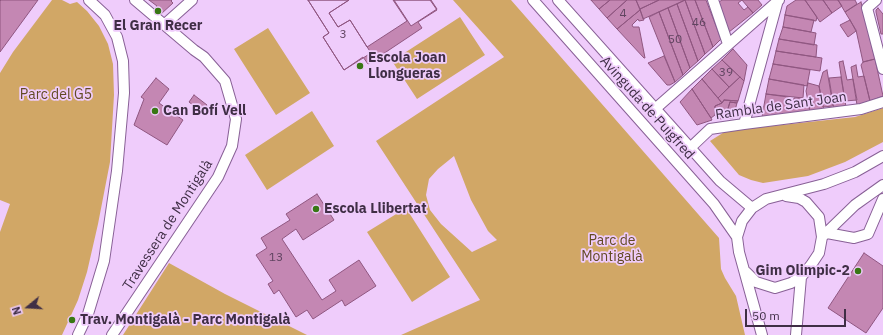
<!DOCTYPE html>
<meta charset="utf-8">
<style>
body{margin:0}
#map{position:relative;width:883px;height:335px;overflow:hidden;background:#efccfb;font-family:"IBM Plex Sans",sans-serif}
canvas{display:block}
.north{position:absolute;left:8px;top:287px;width:40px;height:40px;-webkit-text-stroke:3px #efccfb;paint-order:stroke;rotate:252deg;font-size:11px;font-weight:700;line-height:16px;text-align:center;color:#3f2e45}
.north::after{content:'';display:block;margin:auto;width:14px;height:18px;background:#3f2e45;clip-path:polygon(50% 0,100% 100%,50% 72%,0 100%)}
.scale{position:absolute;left:745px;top:309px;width:101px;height:18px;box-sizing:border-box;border:2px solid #3f2e45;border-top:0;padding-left:5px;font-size:12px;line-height:14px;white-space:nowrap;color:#3f2e45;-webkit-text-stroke:3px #efccfb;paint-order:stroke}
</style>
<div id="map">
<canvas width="883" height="335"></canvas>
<div class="north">N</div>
<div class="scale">50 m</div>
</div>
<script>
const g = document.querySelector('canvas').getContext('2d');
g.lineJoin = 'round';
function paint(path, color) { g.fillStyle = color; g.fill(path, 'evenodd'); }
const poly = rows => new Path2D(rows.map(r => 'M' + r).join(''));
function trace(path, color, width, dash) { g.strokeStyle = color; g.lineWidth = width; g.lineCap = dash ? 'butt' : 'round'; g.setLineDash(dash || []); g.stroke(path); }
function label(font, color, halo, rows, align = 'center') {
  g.font = font + ' "IBM Plex Sans",sans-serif'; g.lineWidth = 3.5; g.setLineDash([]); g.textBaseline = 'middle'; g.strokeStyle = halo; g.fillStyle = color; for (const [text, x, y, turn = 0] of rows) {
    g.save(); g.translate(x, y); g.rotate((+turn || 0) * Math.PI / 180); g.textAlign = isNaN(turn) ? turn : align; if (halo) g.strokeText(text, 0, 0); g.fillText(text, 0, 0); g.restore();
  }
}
paint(poly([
 [52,0,62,0,70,4,77,2,87,11,99,26,108,44,113,64,114,95,110,162,98,224,87,272,78,300,62,335,0,335,0,232,10,204,0,200,0,73,13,52],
 [453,0,511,0,719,238,721,269,725,278,736,296,745,335,401,335,480,300,376,141,504,57],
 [454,156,471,200,488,231,497,240,472,252,441,224,430,210,426,195,429,179,438,169],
 [460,17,485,55,417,99,392,61],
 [268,28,310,93,276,115,234,49],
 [883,108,883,142,845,162,808,176,763,183,751,180,739,175,710,141,726,131,855,117],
 [312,111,334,146,267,190,245,155],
 [406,208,450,277,412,302,367,232],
 [169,263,225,294,307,335,123,335]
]), '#d1a766');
const building = poly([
 [1,0,38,0,0,52,0,1,1,0],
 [149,0,172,0,171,1,173,3,161,14,155,9,157,6,149,0],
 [308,0,349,0,329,13,338,27,350,20,367,47,407,21,393,0,430,0,437,10,418,22,422,28,368,64,363,57,344,70,323,37,329,33,308,0],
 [308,0,349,0,329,13,338,27,350,20,371,53,344,70,323,37,329,33,308,0],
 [394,0,431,0,437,9,411,26,394,0],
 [591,0,610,0,599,9,591,0],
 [610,0,627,0,607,18,599,9,610,0],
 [627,0,636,0,640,10,617,29,607,18,627,0],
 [636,0,659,0,640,9,636,0],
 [659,0,685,0,643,19,640,9,659,0],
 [685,0,705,54,698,61,677,4,685,0],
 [685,0,695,0,713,47,705,54,685,0],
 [695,0,706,0,721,39,713,47,695,0],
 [722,0,742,0,738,3,744,10,748,7,753,13,729,32,719,2,722,0],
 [742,0,758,0,762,5,753,13,742,0],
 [796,0,805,0,817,17,816,21,785,15,787,6,796,0],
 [805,0,823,0,832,13,820,22,805,0],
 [823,0,838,0,842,6,832,13,823,0],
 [838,0,855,0,857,4,845,12,838,0],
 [861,2,875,59,863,62,856,30,845,12,861,2],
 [677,4,698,61,690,68,668,8,677,4],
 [668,8,690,68,683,75,659,12,668,8],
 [878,8,883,14,883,34,881,34,876,12,876,10,878,8],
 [640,10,644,20,639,21,638,19,632,25,633,27,639,27,645,58,644,58,617,29,640,10],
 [659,12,683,75,675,82,649,17,659,12],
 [785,15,814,20,811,32,783,27,785,15],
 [850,20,856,31,848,37,840,25,850,20],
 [783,27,816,33,814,45,779,39,783,27],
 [779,39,817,45,816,57,776,51,779,39],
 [733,49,747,65,744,81,722,60,733,49],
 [776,51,822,58,820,71,773,64,776,51],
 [664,56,675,82,670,85,667,85,648,63,664,56],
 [875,59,883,96,870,101,861,65,863,62,875,59],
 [722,60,740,77,729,87,712,69,722,60],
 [843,61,847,80,853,79,857,100,845,101,839,62,843,61],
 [773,64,810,70,807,86,769,79,773,64],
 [856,65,858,77,864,76,870,101,857,105,851,67,856,65],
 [712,69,729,87,718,98,702,79,712,69],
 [827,70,833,106,823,107,819,86,823,72,827,70],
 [740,77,744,81,738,101,724,100,722,103,718,98,740,77],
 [841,77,846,107,834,109,829,78,841,77],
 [156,78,169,89,159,103,183,120,167,145,134,125,144,99,141,97,156,78],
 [702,79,722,103,715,106,715,115,711,118,692,89,702,79],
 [769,79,804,85,803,98,766,94,769,79],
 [808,83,819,86,824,110,810,112,806,91,808,83],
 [692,89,711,118,712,120,697,125,680,102,692,89],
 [766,94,788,97,788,103,793,104,794,98,803,98,803,101,808,101,810,112,762,117,766,94],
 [194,95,207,105,202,112,189,102,194,95],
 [724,100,738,101,737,103,730,102,726,115,715,115,715,106,722,103,724,100],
 [730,102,737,103,733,118,718,119,715,115,726,115,730,102],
 [317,194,334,220,303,240,296,229,282,239,322,300,336,291,329,280,359,260,376,286,345,306,342,300,313,319,307,310,296,317,279,290,274,294,268,284,273,281,256,255,267,248,261,238,290,220,286,214,317,194],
 [864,253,883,266,883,308,866,333,828,308,864,253]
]);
paint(building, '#c487b3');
trace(building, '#8f5680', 1);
const minor = poly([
 [533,0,714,204,737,237],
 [558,0,720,181,752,208],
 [713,0,728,44],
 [876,0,867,8,883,69],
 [164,25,192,0],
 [655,109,779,0],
 [744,124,778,0],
 [690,148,710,129,744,124,861,109,883,102],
 [827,233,854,238,868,234,883,199],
 [822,237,855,205,883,185],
 [746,272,756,282,775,288,791,283,801,277,811,265,819,253,822,237,819,217,806,202,799,198,786,196],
 [78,335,88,314,104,261,117,171,124,93,123,61,117,37,105,15,89,0],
 [112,335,218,177,232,146,236,119,225,81,204,57,194,50,135,0],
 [762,335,739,252,737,237,742,221,752,208,766,199,824,184,855,172,883,156],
 [796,335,801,277]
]);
trace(minor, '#886096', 12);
trace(minor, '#fff', 10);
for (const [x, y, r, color] of [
 [158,11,4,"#387714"],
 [360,66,4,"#387714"],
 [155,111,4,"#387714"],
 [316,209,4,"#387714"],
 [858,271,4,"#387714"],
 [72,320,4,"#387714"]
]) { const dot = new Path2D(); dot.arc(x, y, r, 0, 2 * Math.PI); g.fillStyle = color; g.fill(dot); trace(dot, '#efccfb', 1.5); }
label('12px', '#604460', null, [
 ["4",623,14],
 ["46",699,23],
 ["3",343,35],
 ["50",675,40],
 ["39",726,73],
 ["13",276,258]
]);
label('bold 14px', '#3f2e45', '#efccfb', [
 ["El Gran Recer",158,26,"center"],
 ["Escola Joan",368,58],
 ["Llongueras",368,74],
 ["Can Bofí Vell",163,111],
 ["Escola Llibertat",324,209],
 ["Gim Olimpic-2",850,271,"right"],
 ["Trav. Montigalà - Parc Montigalà",80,320]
], 'left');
label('14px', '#624a23', '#efccfb', [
 ["Parc del G5",56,95],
 ["Parc de",612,241],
 ["Montigalà",612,257]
]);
label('14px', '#3f2e45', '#efccfb', [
 ["Rambla de Sant Joan",781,106,-8],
 ["Avinguda de Puigfred",647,108,48],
 ["Travessera de Montigalà",168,225,-57]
]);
</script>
